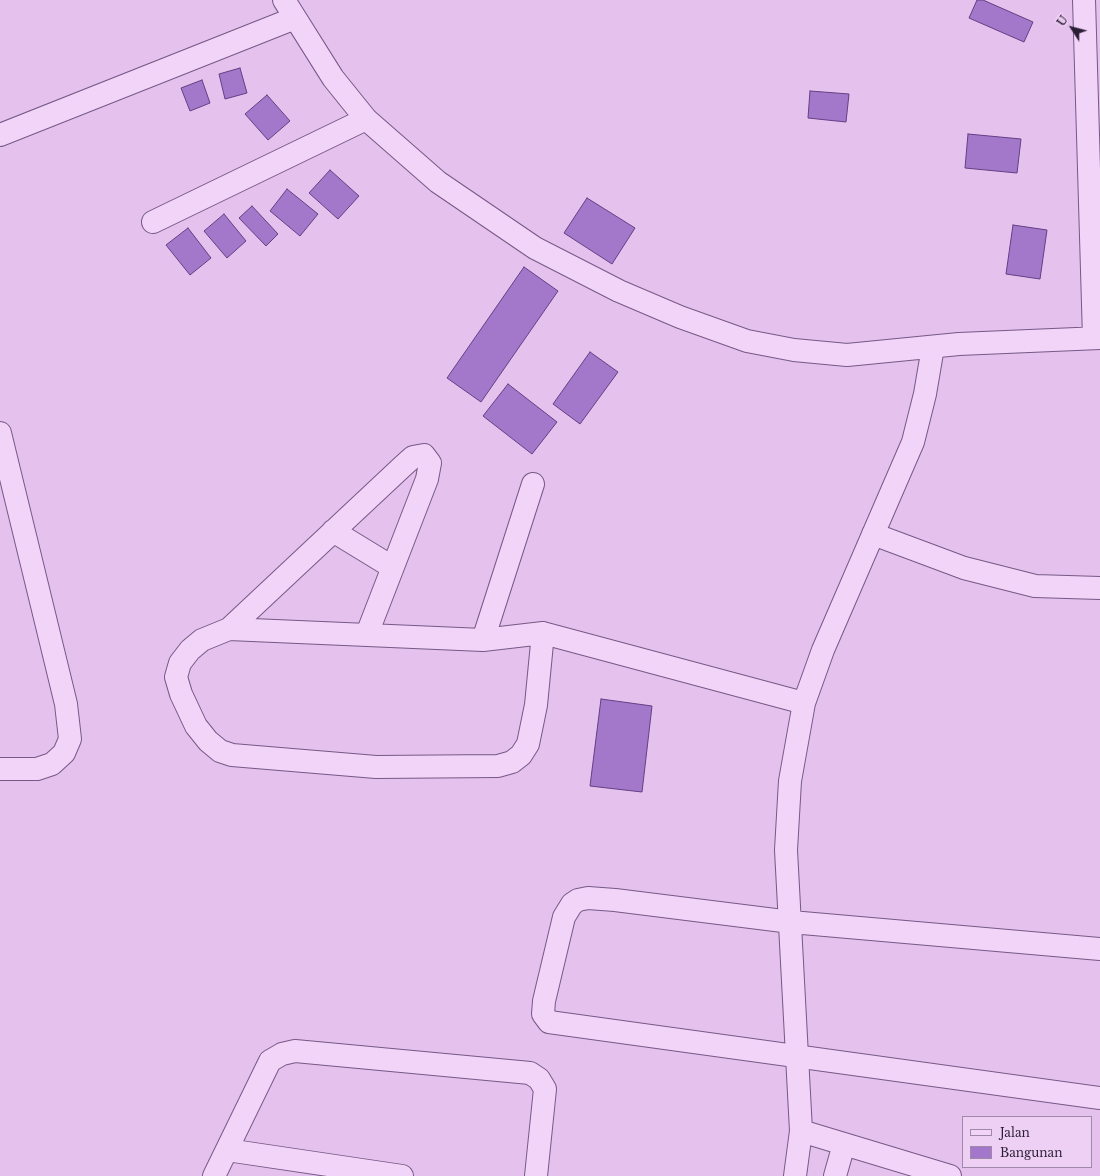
<!DOCTYPE html>
<style>
body{margin:0}
#map{position:relative;width:1100px;height:1176px;overflow:hidden;background:#e5c1ed;font-family:"Libre Baskerville",serif}
canvas{display:block}
.legend{position:absolute;left:962px;top:1116px;width:130px;height:52px;box-sizing:border-box;background:#eed0f4;border:1px solid #a088a8;margin:0;padding:5px 7px;list-style:none;font-size:12px;color:#2c1d36}
.legend li{display:flex;align-items:center;gap:8px;height:20px}
.legend b{width:20px;border:1px solid #a088a8}
.north{position:absolute;left:1052px;top:8px;width:40px;height:40px;-webkit-text-stroke:3px #eed0f4;paint-order:stroke;rotate:306deg;font-size:11px;font-weight:700;line-height:16px;text-align:center;color:#2c1d36}
.north::after{content:'';display:block;margin:auto;width:14px;height:18px;background:#2c1d36;clip-path:polygon(50% 0,100% 100%,50% 72%,0 100%)}
</style>
<div id="map">
<canvas width="1100" height="1176"></canvas>
<ul class="legend">
<li><b style="height:5px;background:#f1d4f8"></b>Jalan</li>
<li><b style="height:11px;background:#a377ca"></b>Bangunan</li>
</ul>
<div class="north">U</div>
</div>
<script>
const g = document.querySelector('canvas').getContext('2d');
g.lineJoin = 'round';
function paint(path, color) { g.fillStyle = color; g.fill(path, 'evenodd'); }
const poly = rows => new Path2D(rows.map(r => 'M' + r).join(''));
function trace(path, color, width, dash) { g.strokeStyle = color; g.lineWidth = width; g.lineCap = dash ? 'butt' : 'round'; g.setLineDash(dash || []); g.stroke(path); }
const building = poly([
 [977,0,983,0,1033,22,1024,42,969,18,977,0],
 [240,68,247,93,225,99,219,74,240,68],
 [202,80,210,103,190,111,181,88,202,80],
 [810,91,849,94,846,122,808,118,810,91],
 [267,95,290,121,268,140,245,114,267,95],
 [968,134,1021,139,1017,173,965,168,968,134],
 [330,170,359,196,338,219,309,193,330,170],
 [287,189,318,214,300,236,270,211,287,189],
 [587,198,635,228,612,264,564,233,587,198],
 [252,206,278,234,266,246,239,218,252,206],
 [224,214,246,241,227,258,204,231,224,214],
 [1013,225,1047,230,1040,279,1006,274,1013,225],
 [188,228,211,258,190,275,166,245,188,228],
 [524,267,558,291,481,402,447,378,524,267],
 [590,352,618,372,580,424,553,404,590,352],
 [508,384,557,422,532,454,483,416,508,384],
 [601,699,652,706,642,792,590,786,601,699]
]);
paint(building, '#a377ca');
trace(building, '#633f84', 1);
const minor = poly([
 [284,0,333,78,366,119,438,182,535,248,619,291,680,317,747,341,794,350,847,355,959,344,1100,338],
 [1084,0,1094,338],
 [0,135,295,18],
 [153,222,366,119],
 [0,433,66,704,70,739,64,753,52,764,37,769,0,769],
 [333,531,392,567],
 [873,534,964,568,1035,586,1100,588],
 [229,629,483,640,543,633,804,703],
 [367,634,427,479,430,463,424,455,413,457,403,466,229,629,202,640,190,650,180,663,176,677,181,694,196,726,208,741,220,751,232,755,376,767,498,766,512,762,521,755,528,744,536,705,543,633],
 [483,640,533,484],
 [1100,949,791,922,615,900,588,898,578,900,572,904,564,917,544,1001,543,1014,549,1022,1100,1098],
 [801,1131,950,1176],
 [227,1150,402,1176],
 [214,1176,270,1061,282,1054,295,1051,530,1073,539,1079,545,1089,536,1176],
 [795,1176,801,1131,786,850,790,781,804,703,823,650,913,442,925,394,933,347],
 [835,1176,844,1144]
]);
trace(minor, '#765986', 24);
trace(minor, '#f1d4f8', 22);
</script>
